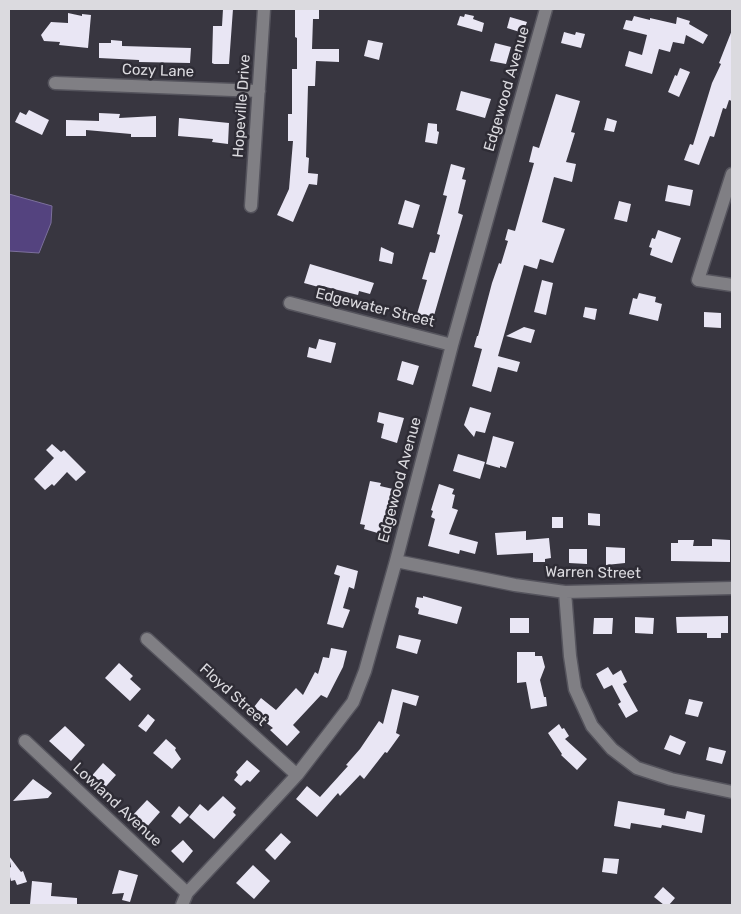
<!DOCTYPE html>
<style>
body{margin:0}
#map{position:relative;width:741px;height:914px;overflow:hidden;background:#383640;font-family:Rubik,sans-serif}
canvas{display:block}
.frame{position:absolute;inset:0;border:10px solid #dbdadf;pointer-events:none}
</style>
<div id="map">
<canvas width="741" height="914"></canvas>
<div class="frame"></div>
</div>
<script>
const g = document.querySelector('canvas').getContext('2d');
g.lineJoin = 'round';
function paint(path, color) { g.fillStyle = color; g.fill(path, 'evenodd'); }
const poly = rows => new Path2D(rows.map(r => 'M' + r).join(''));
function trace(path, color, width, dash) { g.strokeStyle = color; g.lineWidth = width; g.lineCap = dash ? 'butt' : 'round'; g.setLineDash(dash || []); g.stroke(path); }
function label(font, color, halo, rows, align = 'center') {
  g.font = font + ' Rubik,sans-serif'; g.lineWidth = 5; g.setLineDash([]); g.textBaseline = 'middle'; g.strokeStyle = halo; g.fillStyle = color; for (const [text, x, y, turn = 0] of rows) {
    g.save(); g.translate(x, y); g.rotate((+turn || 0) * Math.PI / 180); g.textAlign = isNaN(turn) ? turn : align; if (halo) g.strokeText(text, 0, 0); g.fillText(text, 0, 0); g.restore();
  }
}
const water = poly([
 [9,194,52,206,51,223,39,253,9,251,9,194]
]);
paint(water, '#54437f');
trace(water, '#7c709c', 1);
paint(poly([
 [223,9,233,9,229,64,214,64,212,63,213,26,222,26],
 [295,9,319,9,319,19,313,19,312,49,339,49,339,62,316,61,315,86,308,86,306,157,309,158,308,173,318,174,317,185,309,184,293,222,277,215,289,189,293,141,288,141,288,114,292,114,292,69,297,69,297,38,295,37],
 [68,13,82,16,82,14,91,15,88,48,59,45,60,42,44,41,41,35,51,22,68,23],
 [465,14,474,16,473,19,484,23,482,32,457,25,460,16,464,17],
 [634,16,650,20,650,18,676,24,677,17,690,21,689,24,708,35,703,44,686,35,684,44,673,42,670,52,659,49,652,74,625,66,629,51,642,55,647,35,623,29,626,20,632,21],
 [510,17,527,22,523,33,507,28],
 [732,30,732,101,729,100,726,109,723,108,714,137,710,136,699,165,684,160,690,144,693,145,712,83,721,64,719,63],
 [564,32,575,35,576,32,585,34,581,48,561,43],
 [111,40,122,41,122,46,191,48,190,63,139,62,139,60,99,58,99,43,111,43],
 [368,40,383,43,379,60,364,56],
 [495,43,511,47,506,64,490,61],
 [680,68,690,72,679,97,668,92,675,75,677,76],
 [461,91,491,99,485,118,456,110],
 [556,94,580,101,571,132,575,133,566,162,576,164,572,182,554,177,542,222,565,229,553,263,540,259,537,269,524,265,498,356,520,362,517,372,498,367,491,392,472,386,482,349,474,347,477,336,478,336,492,283,499,263,501,264,508,241,505,240,508,229,515,231,534,163,529,162,533,146,539,148],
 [29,110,49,120,42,135,15,122,20,112,26,115],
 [99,113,120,114,119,118,156,116,156,137,131,137,131,134,86,130,86,136,66,136,66,120,99,121],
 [179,118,229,123,228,144,212,142,213,139,178,136],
 [607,118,617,121,614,132,604,130],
 [428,123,437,124,437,131,439,132,437,144,425,142],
 [451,164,465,168,462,179,466,180,458,213,463,215,433,319,417,314,427,280,422,279,430,252,435,253,440,235,437,234,447,196,443,195],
 [668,185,693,190,690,206,665,201],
 [405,200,420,205,413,228,398,224],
 [619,201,631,204,627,222,614,219],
 [658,230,681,238,672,263,650,255,652,248,649,247,652,238,655,239],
 [381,247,394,253,392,264,379,261],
 [310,264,374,283,370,294,359,291,358,295,322,286,322,288,304,283],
 [542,280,553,283,546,315,534,312],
 [639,293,656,297,655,302,662,304,658,321,629,314,633,298,637,299],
 [585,307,597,309,595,320,583,317],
 [704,312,721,313,721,328,704,327],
 [524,327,535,330,531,343,506,336],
 [319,339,336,343,331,363,307,357,309,347,316,349],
 [402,361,419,366,413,385,397,380],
 [470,407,491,413,485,433,476,431,474,437,464,425],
 [379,412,404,418,397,443,381,438,384,424,377,422],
 [493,436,514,442,506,468,500,466,500,468,486,464],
 [52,444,61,452,64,450,86,472,76,481,67,472,54,486,52,484,45,490,34,479,54,458,46,450],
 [458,454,485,462,480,479,453,471],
 [370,481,381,483,380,486,393,489,384,529,382,528,381,534,364,529,365,525,360,524],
 [439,484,454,489,452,494,455,495,452,508,458,510,449,534,478,542,475,554,460,550,459,554,428,546,435,519,431,517,433,511,431,510],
 [588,513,600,514,600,526,588,525],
 [552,517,563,517,563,528,552,528],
 [526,531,526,540,549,538,551,558,545,559,545,562,533,562,533,553,497,555,495,533],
 [712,539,730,540,730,562,671,561,671,543,678,543,678,540,694,540,693,546,712,546],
 [606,547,625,548,625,563,606,565],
 [569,549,587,549,587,564,569,563],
 [337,565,358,571,354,589,349,587,343,608,350,610,343,628,327,624,340,576,334,574],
 [423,596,462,607,457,624,418,614,419,609,415,607,417,597,423,598],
 [728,616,728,633,721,633,721,638,707,638,707,633,677,633,676,617],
 [635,617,654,618,653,634,635,633],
 [510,618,529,618,529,633,510,633],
 [594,618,613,618,612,634,593,634],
 [399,635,421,640,417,654,396,648],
 [331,648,347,651,343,667,327,698,321,695,293,725,300,732,287,746,270,730,273,728,256,715,259,711,254,707,261,698,276,710,296,688,303,695,315,672,318,674,323,657,329,658],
 [517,652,535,652,535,656,542,656,545,667,540,680,544,697,546,697,547,706,531,709,526,682,517,683],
 [119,663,133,676,130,679,141,689,130,701,105,678],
 [608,667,613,675,621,670,627,682,623,684,638,711,626,718,618,704,621,702,612,685,604,689,596,674],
 [392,689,419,696,416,706,403,702,396,733,400,735,387,753,385,752,364,779,360,775,340,796,338,793,317,817,296,799,307,786,320,797,348,766,346,765,360,749,379,721,383,724],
 [689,699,703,702,698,717,685,714],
 [148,714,155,720,146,732,138,726],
 [559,724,562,729,564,728,569,736,565,739,587,759,577,770,561,755,562,754,548,733],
 [65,726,85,745,71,761,49,741],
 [670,735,686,742,680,755,664,749],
 [166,739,176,748,175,750,181,759,172,769,153,753],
 [709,747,726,751,722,764,706,760],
 [247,760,260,771,250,782,247,780,241,786,234,780,238,775,236,772],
 [103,763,116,775,101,792,98,790,96,792,88,785,91,782,89,779],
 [33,779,52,793,48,798,13,801],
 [223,796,236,808,233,812,236,815,214,839,189,817,200,804,208,811],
 [147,800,160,812,146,828,132,816],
 [618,801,665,809,664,815,685,819,687,811,705,815,702,833,662,825,661,828,631,823,630,829,614,826],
 [179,806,189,815,180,824,171,816],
 [281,833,291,842,275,860,265,850],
 [183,840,193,851,183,863,171,851],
 [9,856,21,872,23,871,27,882,17,885,15,880,11,881,9,873,9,868,11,867],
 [604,858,619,859,617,874,602,872],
 [253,865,270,881,254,899,236,883],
 [119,870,138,875,130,902,122,900,124,893,112,894],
 [32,881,52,883,51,896,77,898,77,905,30,904],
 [663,887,675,898,669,905,664,905,654,897]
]), '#e9e6f4');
const minor = poly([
 [55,83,259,91],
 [732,174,698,280,732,285],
 [251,206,264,9],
 [290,303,452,345],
 [396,561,515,585,565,592,732,588],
 [565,592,570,656,575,689,592,726,612,749,637,768,671,779,732,792],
 [147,639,297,775],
 [25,741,187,893],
 [182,905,187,893,260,815,297,775,353,702,365,671,396,561,452,345,546,9]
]);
trace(minor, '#55545d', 15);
trace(minor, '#807f84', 12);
label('15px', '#dbdadf', '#2e2c35', [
 ["Cozy Lane",158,71,2],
 ["Edgewood Avenue",507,89,-74],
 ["Hopeville Drive",242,106,-86],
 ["Edgewater Street",375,308,14],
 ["Edgewood Avenue",400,480,-75],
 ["Warren Street",593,573,1],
 ["Floyd Street",233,695,42],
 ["Lowland Avenue",117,805,43]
]);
</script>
